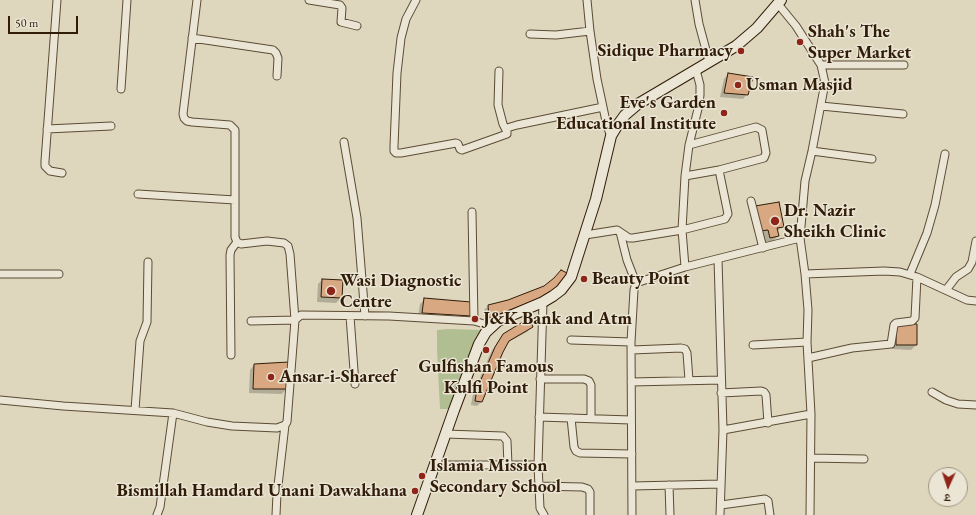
<!DOCTYPE html>
<meta charset="utf-8">
<style>
body{margin:0}
#map{position:relative;width:976px;height:515px;overflow:hidden;background:#ded7bd;font-family:"EB Garamond","Noto Serif Devanagari",serif}
canvas{display:block}
.north{position:absolute;left:928px;top:467px;width:40px;height:40px;box-sizing:border-box;background:#eae5d4;border:1px solid #a09582;border-radius:50%;rotate:183deg;font-size:11px;font-weight:700;line-height:16px;text-align:center;color:#311c08}
.north::after{content:'';display:block;margin:auto;width:14px;height:18px;background:#8f2418;clip-path:polygon(50% 0,100% 100%,50% 72%,0 100%)}
.scale{position:absolute;left:8px;top:16px;width:70px;height:18px;box-sizing:border-box;border:2px solid #311c08;border-top:0;padding-left:5px;font-size:12px;line-height:14px;white-space:nowrap;color:#311c08;-webkit-text-stroke:3px #eae5d4;paint-order:stroke}
</style>
<div id="map">
<canvas width="976" height="515"></canvas>
<div class="north">उ</div>
<div class="scale">50 m</div>
</div>
<script>
const g = document.querySelector('canvas').getContext('2d');
g.lineJoin = 'round';
function paint(path, color) { g.fillStyle = color; g.fill(path, 'evenodd'); }
const poly = rows => new Path2D(rows.map(r => 'M' + r).join(''));
function trace(path, color, width, dash) { g.strokeStyle = color; g.lineWidth = width; g.lineCap = dash ? 'butt' : 'round'; g.setLineDash(dash || []); g.stroke(path); }
function label(font, color, halo, rows, align = 'center') {
  g.font = font + ' "EB Garamond",serif'; g.lineWidth = 3; g.setLineDash([]); g.textBaseline = 'middle'; g.strokeStyle = halo; g.fillStyle = color; for (const [text, x, y, turn = 0] of rows) {
    g.save(); g.translate(x, y); g.rotate((+turn || 0) * Math.PI / 180); g.textAlign = isNaN(turn) ? turn : align; if (halo) g.strokeText(text, 0, 0); g.fillText(text, 0, 0); g.restore();
  }
}
paint(poly([
 [449,329,482,330,452,409,440,409,437,350,437,330]
]), '#b0be92');
paint(poly([
 [728,74,747,94,743,99,720,97,724,79],
 [751,212,783,226,777,231,778,236,773,241,765,242,763,234,756,235],
 [322,280,341,298,336,303,317,302,318,284],
 [547,298,485,322,484,310,488,306],
 [425,299,470,316,466,320,418,317,420,304],
 [532,327,527,332,507,343,481,402,477,406,471,405,473,394,491,352,499,340,504,335],
 [892,329,916,345,911,350,892,349],
 [254,365,286,389,282,394,249,393,250,370]
]), '#0003');
const building = poly([
 [728,73,753,77,748,95,724,93,728,73],
 [779,202,784,227,777,228,779,236,770,238,768,230,760,231,755,206,779,202],
 [561,270,569,274,552,294,489,318,488,305,508,300,544,286,554,278,561,270],
 [322,279,343,280,342,298,321,297,322,279],
 [424,298,471,302,471,316,422,313,424,298],
 [530,320,533,327,509,341,503,352,482,402,475,401,477,389,495,347,503,334,521,323,530,320],
 [896,324,917,324,917,345,896,345,896,324],
 [289,362,287,389,253,389,254,364,289,362]
]);
paint(building, '#d8a883');
trace(building, '#311c08', 1);
const street = poly([
 [57,0,45,161,45,166,50,171,62,173],
 [197,0,183,114,184,118,187,121,192,122,230,125,235,130,235,237,237,242,241,244,267,241,284,243,288,246,290,254,295,320,287,422,285,425,277,494,276,515],
 [309,0,340,5,342,8,341,22,357,26],
 [416,0,406,19,401,38,397,73,394,146,394,151,396,153,401,153,456,143,458,144,460,149,462,150,507,134,507,128,517,125,603,107],
 [587,0,590,31,597,79,607,126,611,136],
 [695,0,699,24,709,61],
 [778,4,796,26,821,65,825,83,812,151,805,181,800,238,805,274,808,310,807,342,811,414,810,515],
 [530,34,556,35,590,31],
 [192,38,273,50,276,53,278,58,277,76],
 [821,65,904,65],
 [499,71,498,105,503,124,506,130],
 [121,89,127,0],
 [821,106,903,114],
 [47,129,111,126],
 [344,142,357,218,365,316],
 [812,151,872,159],
 [685,176,719,170,764,158,766,153,762,130,756,127,689,145],
 [138,194,235,200],
 [751,201,763,248],
 [472,212,474,321],
 [620,232,627,260,636,283],
 [585,235,617,230,629,238,633,238,682,230,725,219,728,214,719,170],
 [718,259,723,430,720,515],
 [685,267,682,230,685,176,689,145,698,109,700,95,700,85,696,70],
 [0,274,59,274],
 [805,274,884,271,900,272,917,277,967,300,976,301],
 [910,274,927,233,935,205,945,154],
 [946,290,956,277,968,269,972,262,976,241],
 [543,302,538,465,540,508,544,515],
 [350,316,355,384],
 [251,321,295,320,301,315,389,316,474,321,491,326],
 [571,340,631,342],
 [753,345,807,342],
 [632,350,681,348,685,349,687,353,689,380],
 [231,355,230,255,231,250,237,242],
 [808,358,852,348,891,344,894,325,896,323,912,321,915,318,917,277],
 [540,379,584,379,589,381,591,385,591,418],
 [631,382,721,380],
 [932,392,946,400,958,404,976,405],
 [721,393,761,391,764,392,766,395,768,423],
 [0,400,63,406,173,413,207,422,232,426,277,428,285,425],
 [135,410,140,341,147,322,148,262],
 [539,417,631,420],
 [571,418,574,447,576,451,580,453,632,454],
 [723,430,811,414],
 [446,434,503,436,507,441,508,465],
 [811,458,864,459],
 [435,465,538,465],
 [669,485,670,515],
 [539,486,582,487,588,489,590,492,590,515],
 [632,486,721,484],
 [721,505,765,499,768,501,770,515],
 [157,515,160,507,173,413],
 [632,515,631,342,634,290,636,283,685,267,800,238]
]);
const secondary = poly([
 [417,515,454,410,479,344,486,332,498,321,543,302,553,296,561,290,571,277,596,199,611,136,617,126,625,115,638,104,736,46,757,28,781,0]
]);
trace(street, '#5c4b35', 9);
trace(secondary, '#311c08', 12);
trace(street, '#eae5d4', 7);
trace(secondary, '#eae5d4', 10);
for (const [x, y, r, color] of [
 [800,42,4,"#8f2418"],
 [741,51,4,"#8f2418"],
 [738,85,4,"#8f2418"],
 [724,113,4,"#8f2418"],
 [775,221,5,"#8f2418"],
 [584,279,4,"#8f2418"],
 [331,291,5,"#8f2418"],
 [475,319,4,"#8f2418"],
 [486,350,4,"#8f2418"],
 [271,377,4,"#8f2418"],
 [422,476,4,"#8f2418"],
 [415,491,4,"#8f2418"]
]) { const dot = new Path2D(); dot.arc(x, y, r, 0, 2 * Math.PI); g.fillStyle = color; g.fill(dot); trace(dot, '#eae5d4', 1.5); }
label('bold 18px', '#311c08', '#eae5d4', [
 ["Shah's The",808,32],
 ["Super Market",808,53],
 ["Sidique Pharmacy",733,51,"right"],
 ["Usman Masjid",746,85],
 ["Eve's Garden",716,103,"right"],
 ["Educational Institute",716,124,"right"],
 ["Dr. Nazir",784,211],
 ["Sheikh Clinic",784,232],
 ["Beauty Point",592,279],
 ["Wasi Diagnostic",340,281],
 ["Centre",340,302],
 ["J&K Bank and Atm",483,319],
 ["Gulfishan Famous",486,367,"center"],
 ["Kulfi Point",486,388,"center"],
 ["Ansar-i-Shareef",279,377],
 ["Islamia Mission",430,466],
 ["Secondary School",430,487],
 ["Bismillah Hamdard Unani Dawakhana",407,491,"right"]
], 'left');
</script>
